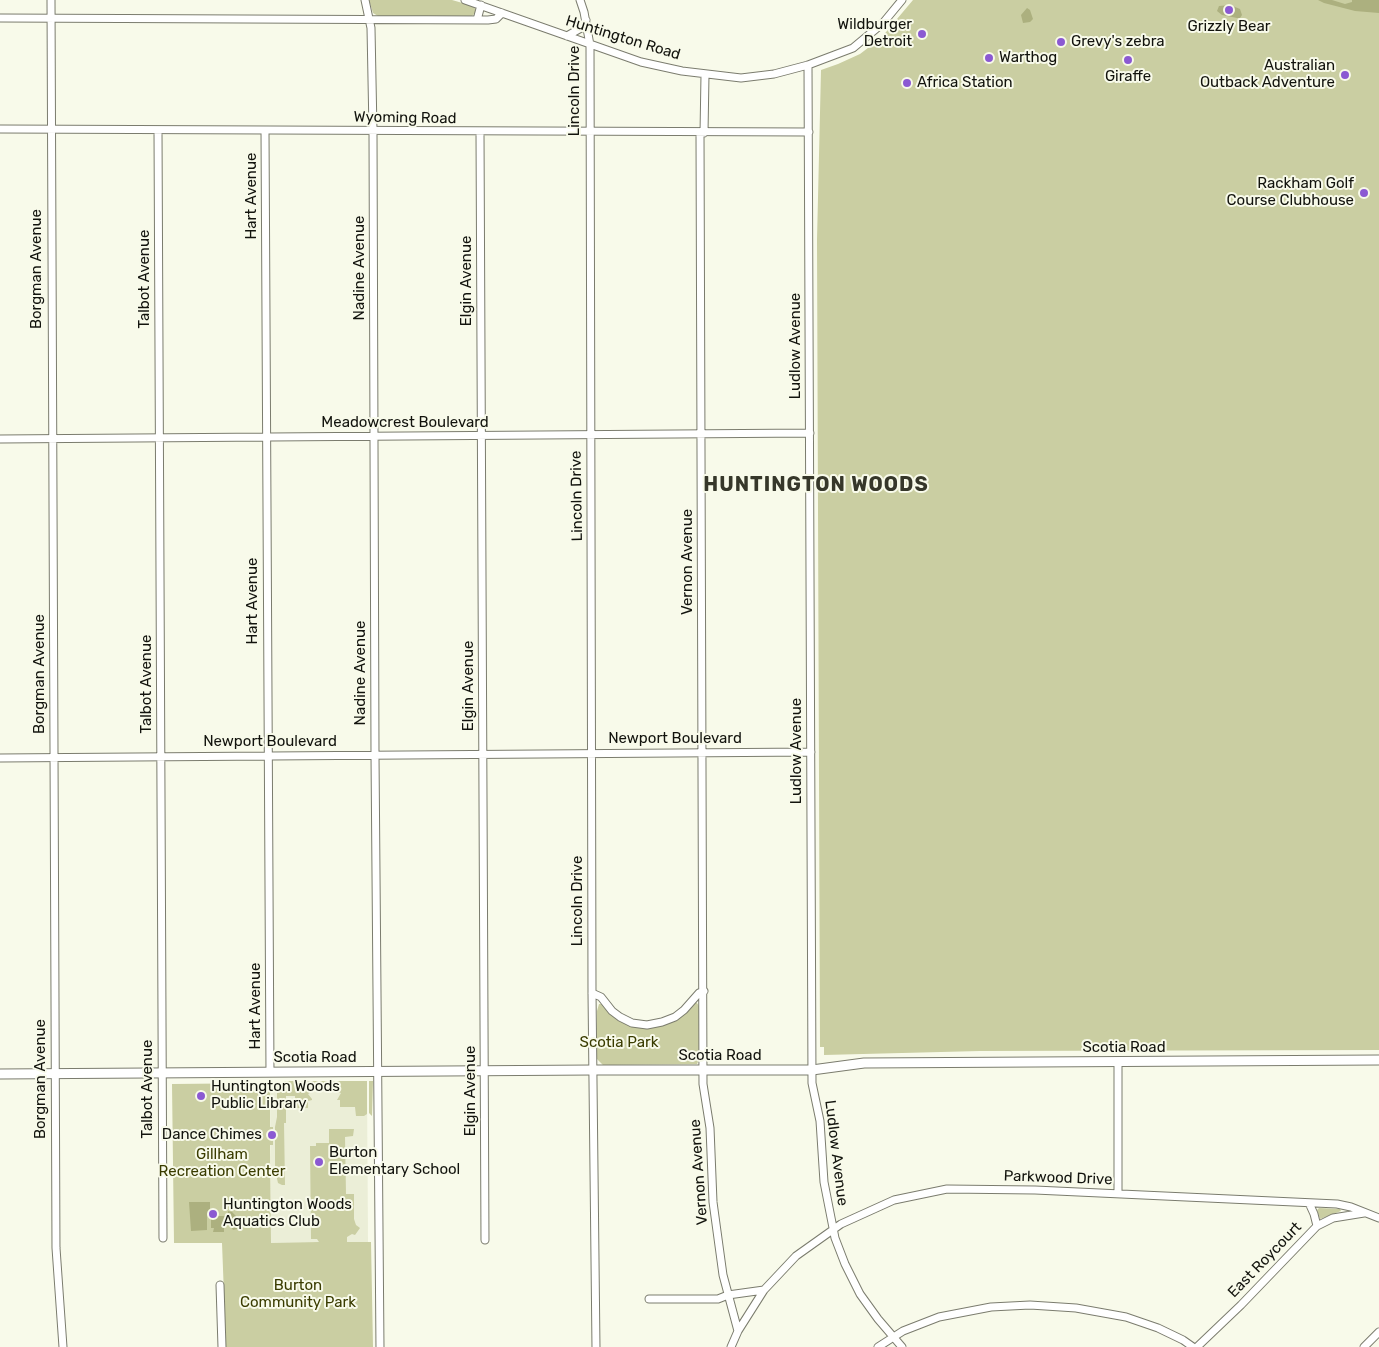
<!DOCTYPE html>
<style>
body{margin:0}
canvas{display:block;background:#f8faea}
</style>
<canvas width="1379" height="1347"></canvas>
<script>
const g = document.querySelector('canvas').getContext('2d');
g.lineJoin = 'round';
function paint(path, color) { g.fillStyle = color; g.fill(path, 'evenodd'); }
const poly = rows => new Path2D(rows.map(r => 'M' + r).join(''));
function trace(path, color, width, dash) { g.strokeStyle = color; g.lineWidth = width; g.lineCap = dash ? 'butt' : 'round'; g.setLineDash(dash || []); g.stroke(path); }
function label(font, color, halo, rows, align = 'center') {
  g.font = font + ' Rubik,sans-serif'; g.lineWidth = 4; g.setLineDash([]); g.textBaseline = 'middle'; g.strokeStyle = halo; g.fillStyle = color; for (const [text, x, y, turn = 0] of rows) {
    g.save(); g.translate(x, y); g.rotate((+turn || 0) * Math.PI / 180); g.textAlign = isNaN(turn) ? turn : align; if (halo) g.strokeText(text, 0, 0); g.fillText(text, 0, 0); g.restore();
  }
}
paint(poly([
 [367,1082,368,1242,271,1243,270,1083]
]), '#ebeed7');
paint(poly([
 [369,0,452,0,473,6,476,10,475,13,472,16,378,16,373,13],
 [913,0,1379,0,1379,1050,980,1051,824,1055,824,1047,820,1047,817,240,821,70,838,64,860,54,881,38],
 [694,1003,697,1003,699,1006,699,1060,697,1064,609,1065,603,1065,597,1059,597,1011,599,1004,601,1004,648,1028,663,1025,679,1018],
 [284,1081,367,1081,367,1114,364,1116,356,1116,355,1107,340,1107,340,1100,337,1100,341,1093,327,1088,317,1089,308,1094,312,1099,312,1100,308,1101,308,1108,295,1108,295,1096,286,1096,286,1123,284,1123,285,1185,282,1185,278,1183,275,1170,275,1127,277,1117,277,1087,284,1085],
 [369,1081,373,1081,372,1116,369,1113],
 [270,1083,270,1127,273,1127,273,1145,270,1145,271,1243,319,1242,317,1239,311,1239,310,1146,316,1146,316,1143,329,1143,329,1129,354,1129,353,1136,345,1137,346,1194,354,1194,354,1219,356,1225,360,1228,355,1235,352,1234,347,1237,347,1242,371,1242,373,1347,226,1347,222,1243,174,1243,172,1084],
 [1319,1208,1340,1209,1341,1211,1320,1219,1317,1210]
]), '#cacea2');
paint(poly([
 [1318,0,1332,0,1345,4,1352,2,1352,0,1379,0,1379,13,1355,11,1324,3],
 [1230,5,1240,9,1242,15,1240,18,1237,18,1222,15,1217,11,1219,6],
 [1027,8,1030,10,1033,19,1030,22,1023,23,1021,15],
 [189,1202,210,1202,210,1209,217,1213,217,1216,228,1216,228,1211,232,1212,239,1219,235,1222,237,1229,233,1230,230,1225,224,1225,224,1232,213,1232,214,1228,211,1228,211,1216,207,1214,207,1230,191,1231]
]), '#acb07f');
const street = poly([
 [51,0,56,1248,63,1347],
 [365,0,371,28,373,131,375,755,380,1347],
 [465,0,641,62,682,71,741,78,774,74,808,65,853,48,883,23,902,0],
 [580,0,584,12,590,45,592,993,596,1347],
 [0,18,488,20,496,19,502,13],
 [477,20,481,5],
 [567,36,581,28,586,20],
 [808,65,812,1083,820,1121,824,1182,835,1238,845,1264,860,1294,878,1319,902,1347],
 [0,129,809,132],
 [158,130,163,1238],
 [265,130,270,1072],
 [480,132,485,1240],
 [700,133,703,1084,710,1128,713,1202,723,1275,738,1331,731,1347],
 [704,133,705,75],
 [0,439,810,433],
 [0,758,811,752],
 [592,993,601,997,612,1011,620,1017,632,1023,647,1025,662,1022,675,1017,684,1010,699,993,704,991],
 [1118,1062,1118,1194],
 [1309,1203,1314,1214,1317,1226],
 [220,1285,222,1347],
 [649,1299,718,1299,728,1295,764,1290,796,1256,841,1224,894,1200,947,1189,1035,1190,1337,1204,1351,1207,1379,1218],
 [738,1331,764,1290],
 [878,1347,903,1331,939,1317,991,1307,1030,1305,1076,1308,1126,1317,1158,1328,1183,1340,1193,1347],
 [1197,1347,1241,1305,1317,1226,1333,1218,1364,1213],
 [1364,1347,1379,1332]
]);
const secondary = poly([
 [0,1074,593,1070,812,1070,864,1063,1379,1060]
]);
trace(street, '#7b7c6e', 9);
trace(secondary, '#7b7c6e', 11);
trace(street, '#fff', 7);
trace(secondary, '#fff', 9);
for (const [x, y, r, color] of [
 [1229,10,5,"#8b59d2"],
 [922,34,5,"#8b59d2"],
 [1061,42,5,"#8b59d2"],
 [989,58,5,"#8b59d2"],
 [1128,60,5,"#8b59d2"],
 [1345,75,5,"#8b59d2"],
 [907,83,5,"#8b59d2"],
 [1364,193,5,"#8b59d2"],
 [201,1096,5,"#8b59d2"],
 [272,1135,5,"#8b59d2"],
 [319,1162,5,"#8b59d2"],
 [213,1214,5,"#8b59d2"]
]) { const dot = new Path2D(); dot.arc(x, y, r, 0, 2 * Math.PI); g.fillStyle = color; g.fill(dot); trace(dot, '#f8faea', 2); }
label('15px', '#12130d', '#f8faea', [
 ["Wildburger",912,25,"right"],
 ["Detroit",912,42,"right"],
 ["Grizzly Bear",1229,27,"center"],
 ["Grevy's zebra",1071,42],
 ["Warthog",999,58],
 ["Australian",1335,66,"right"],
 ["Outback Adventure",1335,83,"right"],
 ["Giraffe",1128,77,"center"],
 ["Africa Station",917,83],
 ["Rackham Golf",1354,184,"right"],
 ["Course Clubhouse",1354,201,"right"],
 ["Huntington Woods",211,1087],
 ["Public Library",211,1104],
 ["Dance Chimes",262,1135,"right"],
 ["Burton",329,1153],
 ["Elementary School",329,1170],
 ["Huntington Woods",223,1205],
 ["Aquatics Club",223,1222]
], 'left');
label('15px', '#12130d', '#f8faea', [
 ["Huntington Road",623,38,17],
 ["Lincoln Drive",575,91,-90],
 ["Wyoming Road",405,118,1],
 ["Hart Avenue",252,196,-90],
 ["Nadine Avenue",360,268,-90],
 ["Borgman Avenue",37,269,-90],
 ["Talbot Avenue",145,279,-90],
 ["Elgin Avenue",467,281,-90],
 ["Ludlow Avenue",796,346,-90],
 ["Meadowcrest Boulevard",405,423],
 ["Lincoln Drive",577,496,-91],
 ["Vernon Avenue",688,562,-90],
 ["Hart Avenue",253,601,-90],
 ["Nadine Avenue",361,673,-90],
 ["Borgman Avenue",40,674,-90],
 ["Talbot Avenue",147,684,-90],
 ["Elgin Avenue",469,686,-90],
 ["Newport Boulevard",675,739],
 ["Newport Boulevard",270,742],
 ["Ludlow Avenue",797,751,-90],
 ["Lincoln Drive",578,901,-90],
 ["Hart Avenue",256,1006,-90],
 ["Scotia Road",1124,1048],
 ["Scotia Road",720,1056],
 ["Scotia Road",315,1058],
 ["Borgman Avenue",41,1079,-90],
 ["Talbot Avenue",148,1089,-90],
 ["Elgin Avenue",471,1091,-90],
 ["Ludlow Avenue",836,1153,83],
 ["Vernon Avenue",699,1172,-94],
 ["Parkwood Drive",1058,1178,2],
 ["East Roycourt",1265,1260,-46]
]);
label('15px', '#3a3c00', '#f8faea', [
 ["Scotia Park",619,1043],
 ["Gillham",222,1155],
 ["Recreation Center",222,1172],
 ["Burton",298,1286],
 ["Community Park",298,1303]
]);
g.letterSpacing = '1px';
label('bold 20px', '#36372a', '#f8faea', [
 ["HUNTINGTON WOODS",816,485]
]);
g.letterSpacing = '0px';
</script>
